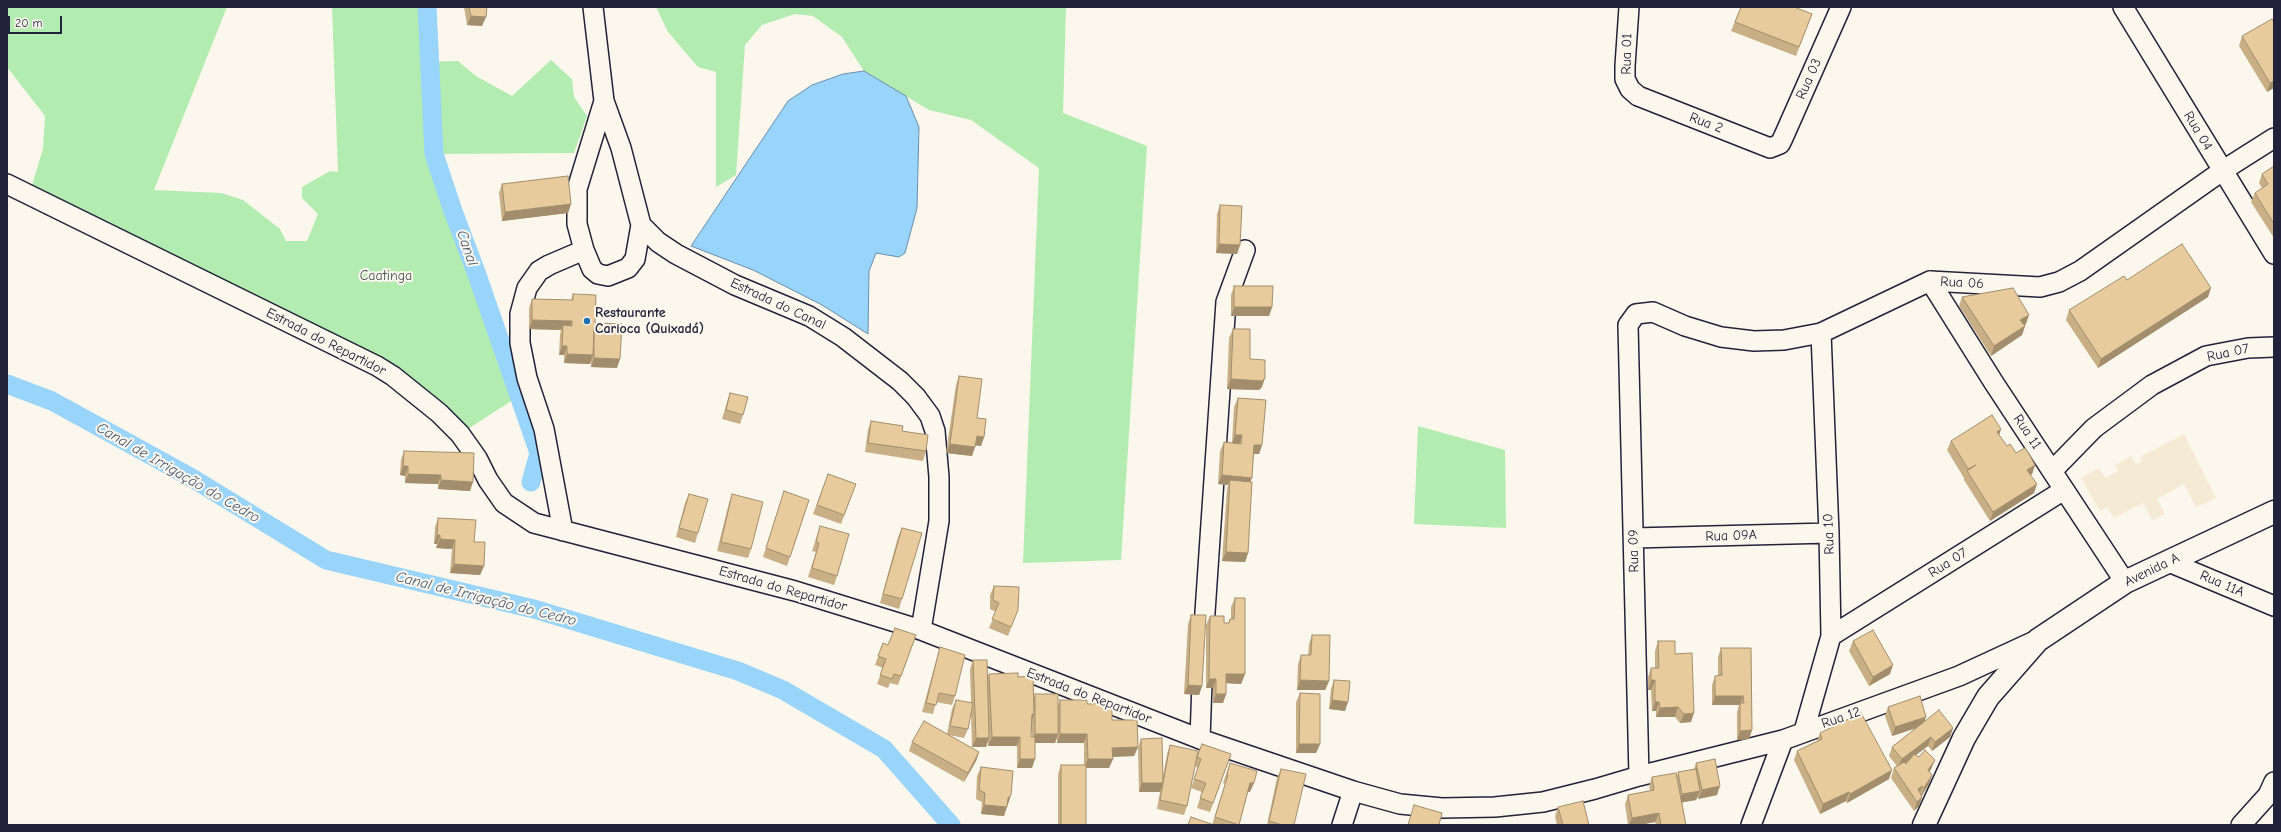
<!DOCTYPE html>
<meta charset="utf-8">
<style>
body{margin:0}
#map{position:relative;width:2281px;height:832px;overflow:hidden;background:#fbf7ec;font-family:"Comic Neue",sans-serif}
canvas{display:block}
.frame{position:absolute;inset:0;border:8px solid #22223b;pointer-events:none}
.scale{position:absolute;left:8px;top:16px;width:54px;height:18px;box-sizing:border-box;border:2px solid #22223b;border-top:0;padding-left:5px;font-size:12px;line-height:14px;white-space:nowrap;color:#22223b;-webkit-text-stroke:3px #fbf7ec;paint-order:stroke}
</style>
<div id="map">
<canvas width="2281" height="832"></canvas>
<div class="frame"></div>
<div class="scale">20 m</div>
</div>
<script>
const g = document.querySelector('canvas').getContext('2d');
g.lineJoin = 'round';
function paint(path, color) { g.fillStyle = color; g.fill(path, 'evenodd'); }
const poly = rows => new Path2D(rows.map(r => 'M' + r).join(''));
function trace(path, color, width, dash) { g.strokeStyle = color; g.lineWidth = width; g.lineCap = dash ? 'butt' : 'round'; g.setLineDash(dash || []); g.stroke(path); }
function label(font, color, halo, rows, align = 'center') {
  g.font = font + ' "Comic Neue",sans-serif'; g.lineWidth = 4; g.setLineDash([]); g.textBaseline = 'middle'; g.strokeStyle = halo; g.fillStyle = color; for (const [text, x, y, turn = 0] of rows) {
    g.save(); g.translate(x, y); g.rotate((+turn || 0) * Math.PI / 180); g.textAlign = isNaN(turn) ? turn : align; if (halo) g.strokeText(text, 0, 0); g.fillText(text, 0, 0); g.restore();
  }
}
paint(poly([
 [2184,434,2216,498,2196,507,2184,484,2157,499,2165,514,2152,520,2143,503,2114,518,2107,507,2100,511,2081,478,2099,468,2105,478,2118,471,2115,465,2131,456,2136,464,2142,461,2140,457]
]), '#f5ead4');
paint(poly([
 [7,7,227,7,154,190,221,193,243,200,280,229,286,241,307,241,318,214,302,198,302,187,330,171,338,172,332,7,427,7,430,62,458,61,476,76,512,96,551,60,572,79,574,97,587,116,574,153,435,154,453,211,519,396,460,434,377,366,29,195,43,149,45,116,7,67],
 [656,7,1066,7,1063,113,1147,146,1121,560,1023,563,1039,168,971,120,929,110,864,71,842,37,813,16,795,14,762,25,745,45,736,175,716,187,716,72,698,67,668,32],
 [1418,426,1505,450,1506,528,1414,524]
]), '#b3ecb0');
const water = poly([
 [864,71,906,96,919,127,917,208,905,253,899,257,876,253,869,271,868,334,822,305,753,270,691,246,788,101,812,85,843,74,864,71]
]);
paint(water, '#99d4fa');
trace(water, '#698dae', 1);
trace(poly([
 [427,7,434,154,453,211,476,272,539,453,531,482],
 [7,384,52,401,192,478,326,560,534,609,738,671,783,690,884,749,951,825]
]), '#99d4fa', 19);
const street = poly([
 [593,7,604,101,621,148,641,225,658,242,676,254,735,285,809,316,843,337,900,381,916,397,930,416,935,431,939,477,939,521,921,630],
 [1629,7,1625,66,1625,79,1630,89,1638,96,1770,148,1780,144,1783,138,1841,7],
 [2123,7,2274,254],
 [604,101,577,189,577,224,584,250,592,269,598,274,608,276,628,268,635,259,641,225],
 [7,184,377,366,393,376,439,413,460,434,477,458,488,480,504,503,534,523,795,591,921,630,1200,739,1353,791,1400,804,1442,808,1495,807,1543,802,1595,789,1639,776,1783,740,1959,676,2037,640],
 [1930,281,1994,383,2125,582],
 [2053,470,2094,428,2152,385,2206,356,2248,348,2274,347],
 [563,531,544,429,527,378,520,343,520,314,527,288,539,271,549,265,584,250],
 [1634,538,1829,533],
 [2169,562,2274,606],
 [1831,636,2064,490],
 [1804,731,1831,636,1829,533,1821,333],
 [1200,739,1204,627,1226,302,1245,250],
 [1639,776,1628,325,1636,314,1653,312,1685,326,1721,337,1754,341,1784,340,1821,333,1930,281,2040,287,2059,282,2080,271,2222,171,2274,138],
 [1342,825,1353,791],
 [1751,825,1783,740],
 [2241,825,2268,795,2274,782]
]);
const secondary = poly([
 [1924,825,1964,738,1988,697,2038,640,2125,582,2274,512]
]);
trace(street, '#22223b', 22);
trace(secondary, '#22223b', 25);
trace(street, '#fbf7ec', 19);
trace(secondary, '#fbf7ec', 22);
paint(poly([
 [464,7,487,7,482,26,467,25],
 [1741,7,1812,14,1796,56,1731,31],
 [2242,36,2274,88,2267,92,2239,46],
 [2274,166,2274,238,2251,202,2255,193,2262,188,2259,183,2262,174],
 [502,184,571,204,568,213,502,221,499,193],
 [1220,205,1240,245,1237,254,1216,253,1217,214],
 [2127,280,2208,297,2098,368,2066,320,2069,310],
 [1234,286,1272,307,1269,316,1231,316,1231,295],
 [573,294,595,323,617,368,591,367,591,361,590,364,564,363,564,355,559,355,560,335,561,330,529,329,529,308,532,299,571,300],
 [1962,297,2026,324,2025,325,2025,326,2022,335,1991,356,1959,306],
 [1233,329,1250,359,1262,387,1259,390,1227,389,1229,338],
 [959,376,984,437,981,446,975,445,972,456,946,453,956,385],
 [730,393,743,415,740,424,722,419,727,402],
 [1238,398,1262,445,1259,454,1254,454,1250,482,1248,553,1245,562,1222,561,1227,489,1228,485,1218,484,1220,451,1224,442,1232,443,1234,407],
 [871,421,902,431,926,451,923,461,865,452,868,430],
 [2001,429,1999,435,2007,446,2016,453,2035,465,2032,474,2030,475,2034,493,1990,521,1964,480,1964,478,1947,450,1951,441],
 [404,451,470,491,438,489,438,484,405,483,405,476,400,475,401,460],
 [828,474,856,484,841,524,813,514],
 [784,491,790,557,787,566,763,557],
 [689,494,698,533,695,543,676,537,685,503],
 [732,494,751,549,748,558,717,551,729,503],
 [438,518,474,542,484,566,480,575,450,573,452,549,436,548,437,544,434,544,435,527],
 [820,526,837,576,834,585,808,577,816,552,812,551],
 [902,528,902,599,899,609,880,603,898,537],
 [994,586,1018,610,1008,636,989,628,996,612,990,609,990,595],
 [1235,598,1245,674,1241,684,1226,683,1226,694,1223,703,1213,703,1213,688,1206,688,1206,625,1210,616,1224,623,1228,623,1230,619,1231,619,1231,607],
 [1191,615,1202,686,1199,695,1184,694,1188,624],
 [916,635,898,685,890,683,888,688,877,684,883,668,875,665,883,643,888,645],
 [1312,635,1329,681,1325,690,1297,690,1298,664,1301,655,1308,655,1309,644],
 [1658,641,1675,654,1691,722,1680,723,1675,717,1656,717,1656,711,1652,711,1651,690,1648,690,1648,677,1651,668,1655,668,1655,651],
 [1853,641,1890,674,1869,686,1849,651],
 [940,647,955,696,952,705,936,702,933,714,922,712,937,657],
 [1721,648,1751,648,1752,730,1749,739,1737,740,1737,712,1739,705,1712,705,1712,685,1715,676,1718,676,1718,657],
 [973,660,987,678,989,674,1018,677,1034,698,1035,694,1058,706,1060,700,1087,704,1112,720,1138,747,1134,756,1113,757,1113,759,1109,768,1086,768,1086,825,1058,825,1058,774,1061,765,1084,765,1084,743,1057,743,1057,738,1055,743,1035,743,1032,768,1017,768,1017,746,988,746,988,740,986,747,972,747,971,713,968,729,964,738,949,735,979,752,976,761,964,782,909,751,912,742,947,734,952,709,956,700,971,703,970,669],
 [1032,720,1032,737,1031,737,1032,721],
 [1334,680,1345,711,1329,709,1331,689],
 [1300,693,1320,744,1316,753,1296,753,1296,702],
 [1888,707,1924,722,1953,728,1950,737,1932,751,1928,746,1916,755,1919,757,1935,760,1931,769,1929,772,1929,784,1922,796,1922,797,1919,806,1914,811,1891,778,1894,768,1897,766,1889,756,1892,747,1916,728,1892,736,1885,716],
 [1820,733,1889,779,1847,803,1846,801,1820,814,1794,760,1797,751,1817,741],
 [1141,739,1163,776,1167,754,1170,745,1196,760,1202,744,1231,754,1210,812,1197,808,1202,792,1191,788,1198,768,1195,766,1187,806,1184,815,1157,809,1160,792,1139,792,1138,748],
 [1230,763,1250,792,1248,792,1239,825,1188,825,1212,825,1225,784,1223,783],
 [1696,763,1717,795,1698,799,1698,796,1696,800,1682,802,1686,825,1656,825,1655,822,1639,825,1628,825,1625,804,1628,795,1650,791,1649,786,1652,777,1677,776,1678,772,1694,769],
 [981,767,1011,795,1008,804,1007,805,1004,816,981,814,982,802,976,799,977,776],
 [1281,769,1294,825,1267,825,1277,778],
 [1558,807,1589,825,1557,825,1555,816]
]), '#c8af86');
paint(poly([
 [471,16,486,17,482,26,467,25],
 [2274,81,2274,88,2267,92,2270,83],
 [571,204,568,213,502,221,505,212],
 [1219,244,1240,245,1237,254,1216,253],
 [2211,288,2208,297,2098,368,2101,359],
 [1234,307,1272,307,1269,316,1231,316],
 [2029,315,2026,324,2017,329,2020,320],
 [532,320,572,321,569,330,563,325,561,330,529,329],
 [2025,326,2022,335,1991,356,1994,346],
 [562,346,567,346,564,355,559,355],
 [567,354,593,355,590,364,564,363],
 [594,358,620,359,617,368,591,367],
 [1265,378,1262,387,1259,390,1227,389,1231,379],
 [2001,429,1998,438,1997,432],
 [1235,435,1242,435,1239,444,1232,444],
 [977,436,984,437,981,446,973,445],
 [950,444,975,447,972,456,946,453],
 [1254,445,1262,445,1259,454,1251,454],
 [2035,465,2032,474,2024,479,2027,470],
 [403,466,408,466,405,476,400,475],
 [408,474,441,475,438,484,405,483],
 [1222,475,1252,478,1248,487,1230,480,1228,485,1218,484],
 [441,480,473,482,470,491,438,489],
 [2037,484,2034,493,1990,521,1993,512],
 [437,535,440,535,437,544,434,544],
 [440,539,455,540,452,549,436,548],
 [1226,552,1248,553,1245,562,1222,561],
 [454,564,484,566,480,575,450,573],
 [1893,665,1890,674,1869,686,1873,677],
 [1226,674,1245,674,1241,684,1223,683],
 [1209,679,1216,679,1213,688,1206,688],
 [1300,680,1329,681,1325,690,1297,690],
 [1651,680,1655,680,1651,690,1648,690],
 [1188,685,1202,686,1199,695,1184,694],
 [1216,694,1226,694,1223,703,1213,703],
 [1715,696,1743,696,1740,705,1740,703,1739,705,1712,705],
 [1332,700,1348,702,1345,711,1329,709],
 [1655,702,1659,702,1656,711,1652,711],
 [1678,707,1675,717,1656,717,1660,708],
 [1694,713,1691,722,1680,723,1684,714],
 [1032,714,1034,714,1031,723],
 [1926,717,1923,726,1892,736,1895,727],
 [1953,728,1950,737,1932,751,1935,742],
 [1752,730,1749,739,1737,740,1740,731],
 [1035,734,1058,734,1055,743,1032,743],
 [1060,734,1087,734,1084,743,1057,743],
 [992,737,1020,737,1017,746,988,746],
 [1931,737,1928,746,1898,768,1902,759],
 [976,738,989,738,986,747,972,747],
 [1299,744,1320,744,1316,753,1296,753],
 [1138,747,1134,756,1109,757,1112,748],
 [979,752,976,761,964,782,968,773],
 [1020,759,1035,759,1032,768,1017,768],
 [1088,759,1113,759,1109,768,1084,768],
 [1935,760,1931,769,1925,779,1928,770],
 [1892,770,1889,779,1847,803,1850,794],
 [1932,775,1929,784,1920,797,1924,788],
 [1142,783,1163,783,1160,792,1139,792],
 [1250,783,1254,783,1250,792,1247,792],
 [1720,786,1717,795,1698,799,1702,790],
 [1922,786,1919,795,1918,789],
 [1700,791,1696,800,1679,803,1682,794],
 [1849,792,1846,801,1820,814,1823,804],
 [1011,795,1008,804,1005,807,1008,798],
 [1922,797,1919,806,1914,811,1917,802],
 [984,805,1007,807,1004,816,981,814],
 [1659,813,1655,822,1639,825,1629,825,1632,818]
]), '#a28e6d');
const building = poly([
 [469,7,487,7,486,17,471,16,469,7],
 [1741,7,1794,7,1812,14,1799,47,1735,22,1741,7],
 [2272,19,2274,22,2274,81,2270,83,2242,36,2272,19],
 [2274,166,2274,224,2255,193,2268,184,2262,174,2274,166],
 [568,176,571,204,505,212,502,184,568,176],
 [1220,205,1242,206,1240,245,1219,244,1220,205],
 [2182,244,2211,288,2101,359,2069,310,2124,276,2127,280,2182,244],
 [1234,286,1273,286,1272,307,1234,307,1234,286],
 [2013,288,2029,315,2020,320,2025,326,1994,346,1962,297,2013,288],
 [573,294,596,295,595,323,622,324,620,359,594,358,594,327,593,355,567,354,567,346,562,346,563,325,572,326,572,321,532,320,532,299,573,300,573,294],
 [1233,329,1250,329,1250,359,1265,360,1265,378,1262,381,1231,379,1233,329],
 [959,376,982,379,977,418,986,419,984,437,977,436,975,447,950,444,959,376],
 [730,393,748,397,743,415,726,410,730,393],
 [1238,398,1266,400,1262,445,1254,445,1252,478,1222,475,1224,442,1241,444,1242,435,1235,435,1238,398],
 [1992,415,2001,429,1997,432,2007,446,2010,444,2016,453,2025,448,2029,454,2035,465,2027,470,2037,484,1993,512,1967,471,1976,465,1968,469,1951,441,1992,415],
 [871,421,903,426,902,431,928,435,926,451,868,443,871,421],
 [404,451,474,453,473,482,441,480,441,475,408,474,408,466,403,466,404,451],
 [828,474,856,484,844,515,817,505,828,474],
 [1230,480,1252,482,1248,553,1226,552,1230,480],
 [784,491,809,500,790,557,766,548,784,491],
 [689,494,708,499,698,533,679,528,689,494],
 [732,494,763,502,751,549,721,542,732,494],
 [438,518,476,520,474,542,485,542,484,566,454,564,455,540,440,539,440,535,437,535,438,518],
 [820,526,849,534,837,576,812,568,819,543,816,542,820,526],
 [902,528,922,533,902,599,883,594,902,528],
 [994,586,1019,587,1018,610,1011,627,992,619,999,603,993,600,994,586],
 [1235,598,1245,598,1245,674,1226,674,1226,694,1216,694,1216,679,1209,679,1210,616,1224,616,1224,623,1229,623,1230,619,1234,619,1235,598],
 [1191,615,1206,615,1202,686,1188,685,1191,615],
 [895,628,916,635,901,676,894,674,892,679,880,675,886,659,878,656,883,643,888,645,895,628],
 [1873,630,1893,665,1873,677,1853,641,1873,630],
 [1312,635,1330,635,1329,681,1300,680,1301,655,1311,655,1312,635],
 [1658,641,1675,641,1675,654,1692,653,1694,713,1684,714,1678,707,1660,708,1659,702,1655,702,1655,680,1651,680,1651,668,1659,668,1658,641],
 [940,647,965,655,955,696,939,693,936,705,926,703,940,647],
 [1721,648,1751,648,1752,730,1740,731,1740,703,1744,703,1743,696,1715,696,1715,676,1722,675,1721,648],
 [973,660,987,660,989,738,976,738,973,660],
 [1018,673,1018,677,1033,676,1034,714,1032,714,1031,737,1035,737,1035,759,1020,759,1020,737,992,737,989,674,1018,673],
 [1334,680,1350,681,1348,702,1332,700,1334,680],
 [1300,693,1320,694,1320,744,1299,744,1300,693],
 [1035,694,1058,694,1058,734,1035,734,1035,694],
 [1920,696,1926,717,1895,727,1888,707,1920,696],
 [956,700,973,703,968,729,950,726,956,700],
 [1060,700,1087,700,1087,704,1112,703,1112,720,1137,720,1138,747,1112,748,1113,759,1088,759,1087,734,1060,734,1060,700],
 [1939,710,1953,728,1935,742,1931,737,1902,759,1892,747,1939,710],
 [1861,713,1892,770,1850,794,1849,792,1823,804,1797,751,1822,739,1820,733,1861,713],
 [924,721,979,752,968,773,912,742,924,721],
 [1162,738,1163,783,1170,745,1198,751,1187,806,1160,800,1163,783,1142,783,1141,739,1162,738],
 [1202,744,1231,754,1213,803,1200,798,1206,783,1194,779,1201,759,1197,757,1202,744],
 [1925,750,1935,760,1928,770,1932,775,1924,788,1922,786,1918,789,1922,797,1917,802,1894,768,1904,762,1906,764,1914,754,1919,757,1925,750],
 [1715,759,1720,786,1702,790,1696,763,1715,759],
 [1230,763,1257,771,1254,783,1250,783,1239,825,1215,817,1228,775,1227,774,1230,763],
 [1061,765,1086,765,1086,825,1061,825,1061,765],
 [981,767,1013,771,1011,795,1008,798,1007,807,984,805,985,793,979,790,981,767],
 [1281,769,1306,774,1294,825,1282,825,1269,821,1281,769],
 [1696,769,1700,791,1682,794,1678,772,1696,769],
 [1676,773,1686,825,1661,825,1659,813,1632,818,1628,795,1654,790,1652,777,1676,773],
 [1583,801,1589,825,1563,825,1558,807,1583,801],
 [1414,805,1442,813,1439,825,1408,825,1414,805],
 [1191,817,1214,825,1188,825,1191,817]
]);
paint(building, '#e8cb9c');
trace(building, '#a28e6d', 1);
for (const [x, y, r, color] of [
 [587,321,4,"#1f6fb2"]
]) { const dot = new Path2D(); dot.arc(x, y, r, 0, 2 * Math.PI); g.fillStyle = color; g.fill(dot); trace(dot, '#fbf7ec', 1.5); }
label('14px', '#22223b', '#fbf7ec', [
 ["Rua 01",1627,54,-89],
 ["Rua 03",1809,79,-66],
 ["Rua 2",1706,123,21],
 ["Rua 04",2198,131,59],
 ["Rua 06",1962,283,3],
 ["Estrada do Canal",778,304,25],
 ["Estrada do Repartidor",326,342,27],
 ["Rua 07",2228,353,-12],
 ["Rua 11",2027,432,56],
 ["Rua 10",1829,534,-92],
 ["Rua 09A",1731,536,-2],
 ["Rua 09",1634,551,-91],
 ["Rua 07",1948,563,-32],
 ["Avenida A",2152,570,-26],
 ["Rua 11A",2222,584,23],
 ["Estrada do Repartidor",783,589,16],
 ["Estrada do Repartidor",1089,696,21],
 ["Rua 12",1841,718,-19]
]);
label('14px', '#465458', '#fbf7ec', [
 ["Caatinga",386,276]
]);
label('bold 14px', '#22223b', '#fbf7ec', [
 ["Restaurante",595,313],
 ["Carioca (Quixadá)",595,329]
], 'left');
label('italic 15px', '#465774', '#fbf7ec', [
 ["Canal",467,248,71],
 ["Canal de Irrigação do Cedro",178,473,30],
 ["Canal de Irrigação do Cedro",486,599,14]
]);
</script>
